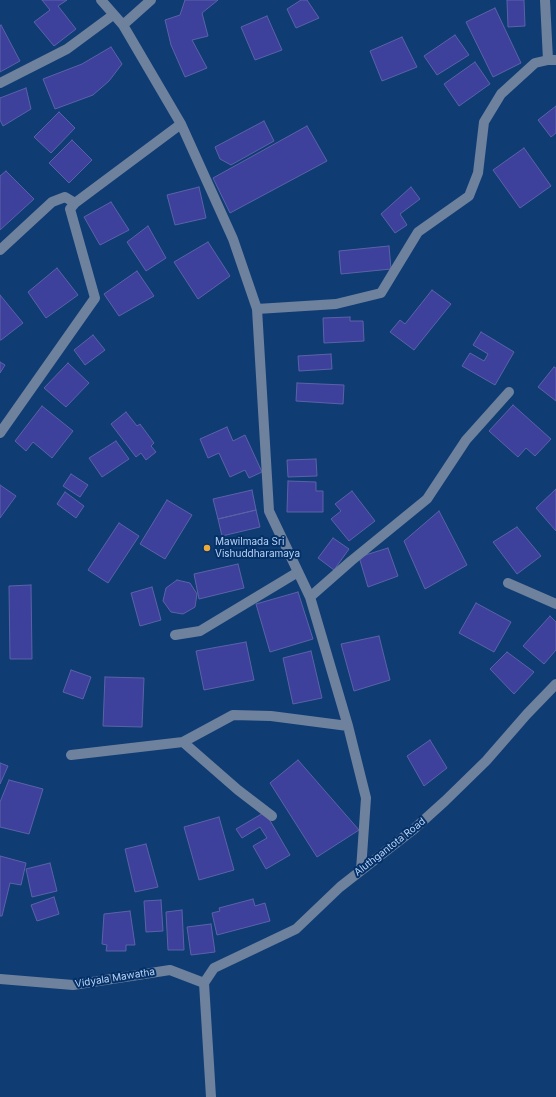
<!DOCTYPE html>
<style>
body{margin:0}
canvas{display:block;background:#103c74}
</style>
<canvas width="556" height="1097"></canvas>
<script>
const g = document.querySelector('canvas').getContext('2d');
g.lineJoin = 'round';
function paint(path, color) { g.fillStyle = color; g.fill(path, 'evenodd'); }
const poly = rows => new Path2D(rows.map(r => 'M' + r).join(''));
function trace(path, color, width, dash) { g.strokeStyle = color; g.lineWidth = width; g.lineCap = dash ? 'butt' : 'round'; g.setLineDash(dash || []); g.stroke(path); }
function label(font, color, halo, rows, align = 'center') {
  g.font = font + ' Inter,sans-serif'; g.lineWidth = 4; g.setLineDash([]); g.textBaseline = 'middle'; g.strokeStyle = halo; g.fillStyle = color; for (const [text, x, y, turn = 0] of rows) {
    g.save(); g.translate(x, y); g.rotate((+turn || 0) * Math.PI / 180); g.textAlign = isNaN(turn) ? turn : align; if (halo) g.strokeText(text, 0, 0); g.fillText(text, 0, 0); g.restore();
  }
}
const building = poly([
 [42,0,67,0,58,6,76,29,54,46,34,22,50,10,42,0],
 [185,0,218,0,202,13,208,36,192,40,207,68,185,77,171,45,165,20,180,15,185,0],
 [301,0,307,0,319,18,296,28,287,9,301,0],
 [507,0,524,0,525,26,508,27,507,0],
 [495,8,521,63,493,77,466,22,495,8],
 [267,16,282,50,255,60,241,27,267,16],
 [1,25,20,61,0,72,0,26,1,25],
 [455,35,469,55,437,75,424,56,455,35],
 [402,37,417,67,382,81,370,51,402,37],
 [111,47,122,64,109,81,93,95,55,109,43,79,82,64,111,47],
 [475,62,490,84,459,106,444,84,475,62],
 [26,88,31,109,3,126,0,120,0,98,26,88],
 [556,106,556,133,551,137,538,120,556,106],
 [59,112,75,128,51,153,34,137,59,112],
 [264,121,274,141,231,165,220,159,215,147,264,121],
 [307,126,327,161,230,213,213,178,307,126],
 [72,140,92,160,69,183,49,163,72,140],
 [524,148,551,186,520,208,493,170,524,148],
 [6,171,34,199,0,230,0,176,6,171],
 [199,187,206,218,175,225,167,195,199,187],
 [411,187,420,199,400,214,407,225,395,233,381,214,411,187],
 [111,202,129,230,100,245,84,217,111,202],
 [148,226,166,258,146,271,127,242,148,226],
 [208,242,230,276,198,299,174,262,208,242],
 [389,246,391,269,341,274,339,251,389,246],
 [57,268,78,295,46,318,28,292,57,268],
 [137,271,154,296,119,316,104,294,137,271],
 [432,290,451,304,414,350,390,332,400,320,405,324,432,290],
 [0,295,23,323,1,340,0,340,0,295],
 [350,317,350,321,363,321,364,341,324,343,323,318,350,317],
 [481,332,514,352,495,385,462,366,470,353,484,361,488,354,473,345,481,332],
 [93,335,105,350,85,365,74,350,93,335],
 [331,354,332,369,299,371,298,356,331,354],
 [0,362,5,365,0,373,0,362],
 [68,363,89,383,66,407,44,388,68,363],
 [554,367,556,368,556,401,538,387,554,367],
 [297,383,344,385,343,404,296,401,297,383],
 [513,405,551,439,535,456,526,448,518,457,489,431,513,405],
 [42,406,73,431,52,458,33,442,26,451,15,441,42,406],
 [126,412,137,426,140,424,154,443,151,446,156,452,146,460,141,453,136,457,111,424,126,412],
 [227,427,233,441,245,435,262,472,249,478,245,470,230,477,219,453,208,458,200,439,227,427],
 [116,441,129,459,102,477,89,458,116,441],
 [316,459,317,476,288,477,287,460,316,459],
 [71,474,88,485,80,497,63,486,71,474],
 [288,481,316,482,316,491,323,491,323,512,287,512,288,481],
 [0,485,16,496,0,518,0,485],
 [556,489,556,531,536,508,556,489],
 [252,490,256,510,218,519,213,499,252,490],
 [352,491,375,521,349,541,331,519,341,511,335,504,352,491],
 [65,492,84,506,76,518,57,504,65,492],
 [167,500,192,515,165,559,140,544,167,500],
 [256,510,260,527,222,536,218,519,256,510],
 [439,511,467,565,425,589,404,541,439,511],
 [119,523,139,536,108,583,88,570,119,523],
 [517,527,541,556,517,574,493,542,517,527],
 [333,538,349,549,334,570,318,558,333,538],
 [388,548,398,576,368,587,359,557,388,548],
 [238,564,244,588,199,599,194,574,238,564],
 [177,580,190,583,197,594,195,607,183,614,171,612,163,601,166,588,177,580],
 [31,585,32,659,10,659,9,586,31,585],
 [152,587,161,620,140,626,131,593,152,587],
 [298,592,313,639,270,652,256,604,298,592],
 [476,603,511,622,494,652,459,633,476,603],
 [550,616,556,622,556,650,544,664,523,646,550,616],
 [379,636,390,680,354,691,341,644,379,636],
 [246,642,254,680,204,690,196,651,246,642],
 [311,651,322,698,293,704,283,658,311,651],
 [507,652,534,672,514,694,490,669,507,652],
 [71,670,91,677,83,699,63,692,71,670],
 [105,677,144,678,142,727,103,726,105,677],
 [430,740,447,768,424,786,407,756,430,740],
 [298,760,359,830,317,857,270,783,298,760],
 [0,763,8,766,0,784,0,763],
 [9,780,43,789,29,834,0,827,0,802,9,780],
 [265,812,290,855,266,869,253,846,267,838,260,827,242,838,236,829,265,812],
 [219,817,234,870,199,880,184,827,219,817],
 [146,844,158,887,135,892,125,849,146,844],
 [0,856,26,863,21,885,10,883,2,916,0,916,0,856],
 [50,863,57,891,32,897,26,869,50,863],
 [54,897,59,914,37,921,31,905,54,897],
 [253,899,255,906,265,903,270,921,217,935,212,913,220,911,219,908,253,899],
 [161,900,163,931,146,932,144,901,161,900],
 [182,910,184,950,168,950,166,912,182,910],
 [130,911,135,945,126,945,126,951,106,951,107,945,102,944,104,914,130,911],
 [211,924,215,952,191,955,187,927,211,924]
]);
paint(building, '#3e419b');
trace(building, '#5a62a7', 1);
trace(poly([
 [101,0,123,25,181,124,233,239,257,309,269,511,310,597,348,726,366,798,361,870],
 [545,0,548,60],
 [123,25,151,0],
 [0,83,67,49,113,15],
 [0,250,52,202,65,197,75,203],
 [257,309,336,304,381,293,418,232,469,196,478,173,484,122,501,94,535,63,548,60,556,60],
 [0,433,95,298,70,209,75,203,181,124],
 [508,583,556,604],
 [310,597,351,561,427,499,466,440,509,392],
 [175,635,200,631,298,572],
 [183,742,238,790,272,816],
 [71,755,183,742,233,715,271,716,348,726],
 [0,979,73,985,170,970,204,983],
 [204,983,214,968,296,929,340,887,414,829,445,801,486,761,527,714,556,684],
 [204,983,211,1097]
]), '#6e829e', 10);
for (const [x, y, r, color] of [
 [207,548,4,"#ebaa39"]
]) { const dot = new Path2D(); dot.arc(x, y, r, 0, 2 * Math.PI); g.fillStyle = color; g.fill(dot); trace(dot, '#043168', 1.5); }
label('10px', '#bbd3f5', '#043168', [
 ["Mawilmada Sri",215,542],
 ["Vishuddharamaya",215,554]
], 'left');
label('10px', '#bbd3f5', '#043168', [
 ["Aluthgantota Road",390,847,-38],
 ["Vidyala Mawatha",115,978,-9]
]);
</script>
